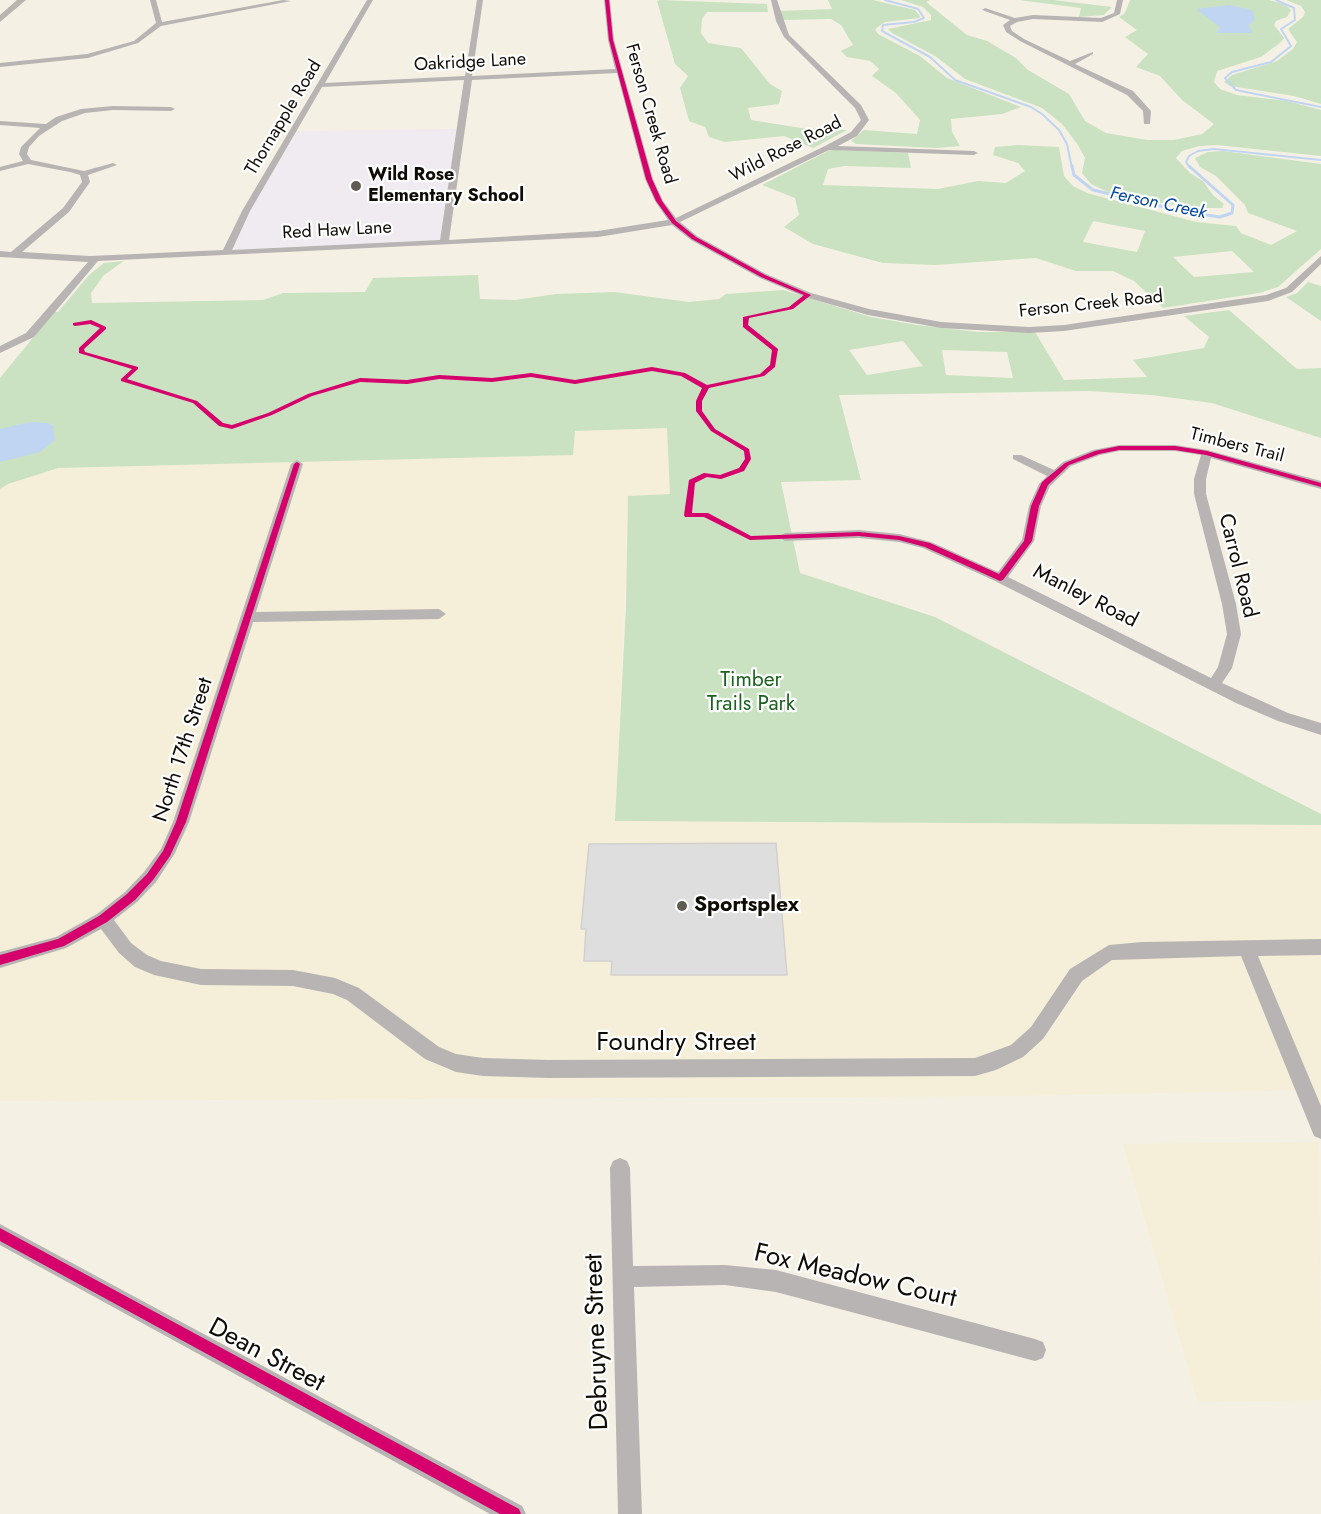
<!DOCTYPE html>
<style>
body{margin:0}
canvas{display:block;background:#f5f0e4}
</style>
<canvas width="1321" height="1514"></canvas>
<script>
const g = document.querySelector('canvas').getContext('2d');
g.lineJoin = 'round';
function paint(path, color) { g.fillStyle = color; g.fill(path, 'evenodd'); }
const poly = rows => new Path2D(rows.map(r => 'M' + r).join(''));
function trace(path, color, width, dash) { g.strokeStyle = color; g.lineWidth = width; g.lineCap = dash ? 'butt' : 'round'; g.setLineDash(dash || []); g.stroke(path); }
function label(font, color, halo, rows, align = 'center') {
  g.font = font + ' Jost,sans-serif'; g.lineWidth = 4.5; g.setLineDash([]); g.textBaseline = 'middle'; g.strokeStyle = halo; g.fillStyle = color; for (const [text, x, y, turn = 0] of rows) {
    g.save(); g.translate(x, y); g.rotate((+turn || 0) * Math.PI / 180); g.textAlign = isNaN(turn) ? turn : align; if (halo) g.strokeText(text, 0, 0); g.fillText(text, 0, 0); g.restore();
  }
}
paint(poly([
 [668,428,670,494,628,497,616,821,1321,825,1321,1113,1311,1090,1011,1096,0,1101,0,469,573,455,574,431],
 [1319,1142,1321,1400,1198,1402,1123,1144]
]), '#f5eed8');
paint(poly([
 [457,129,441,242,226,251,297,131]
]), '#f0eaf1');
paint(poly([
 [660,0,767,4,768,12,707,12,702,19,701,33,708,43,741,48,770,84,782,91,779,104,748,108,751,120,801,128,847,130,813,148,784,136,725,142,709,137,705,127,689,121,680,88,688,76,675,64,657,1],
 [828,0,873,0,915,10,920,16,919,18,885,22,875,29,878,34,920,56,947,78,1021,107,1002,114,951,119,952,132,960,146,937,148,856,144,851,141,864,130,917,134,920,120,896,93,872,76,879,69,870,61,847,57,841,51,853,45,841,25,831,19,782,20,779,11,832,9],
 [901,0,930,0,926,2,967,35,987,41,1016,58,1028,70,1069,94,1085,121,1106,133,1147,140,1174,140,1202,134,1214,124,1182,100,1160,76,1136,67,1148,54,1125,37,1137,30,1119,17,1125,13,1130,0,1269,0,1286,5,1291,10,1287,17,1276,21,1274,25,1284,38,1280,43,1261,57,1217,71,1214,82,1220,89,1237,95,1287,101,1321,110,1321,156,1217,145,1199,146,1182,151,1176,158,1190,173,1203,181,1213,195,1224,204,1222,208,1199,208,1141,200,1108,192,1091,184,1082,173,1085,158,1078,145,1062,124,1042,108,965,79,935,56,892,33,888,29,931,20,931,15,923,7],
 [1019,0,1053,0,1112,7,1104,15,1079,17,1081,8],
 [1286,0,1321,0,1321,104,1294,96,1230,86,1224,82,1232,75,1277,61,1293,49,1297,42,1288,29,1303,17,1305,12,1301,6],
 [1018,145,1059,147,1064,176,1073,186,1087,193,1196,222,1236,226,1241,233,1271,245,1297,231,1248,213,1245,205,1216,176,1200,167,1195,158,1208,152,1223,151,1321,164,1321,249,1278,287,1259,293,1163,308,1134,281,1113,271,1076,271,1036,258,935,265,883,263,813,244,784,227,799,215,795,198,762,185,830,150,838,150,908,153,911,168,845,166,828,169,823,185,938,189,978,181,1006,183,1025,171,1018,163,993,155,995,147],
 [1093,221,1145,231,1137,252,1083,242],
 [1232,251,1254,272,1194,277,1173,257],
 [124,261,104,275,91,293,92,303,263,300,283,293,365,292,373,278,478,275,480,299,515,300,556,294,614,292,689,302,719,299,726,294,783,290,871,317,917,325,978,332,1035,332,1064,380,1147,377,1133,360,1204,348,1209,337,1184,316,1229,310,1297,369,1321,368,1321,438,1212,403,1151,395,1090,391,839,395,861,480,781,482,800,573,935,617,1321,814,1321,825,615,821,626,606,628,496,670,494,667,428,575,431,573,455,58,468,8,484,0,489,0,378,54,312,58,312,89,275,104,263],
 [903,341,923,366,867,375,849,350],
 [942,350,1007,352,1013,378,946,375],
 [1308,282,1321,286,1321,321,1286,297,1297,293]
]), '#cae2c1');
paint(poly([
 [1229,5,1252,10,1255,19,1249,26,1253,33,1217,33,1220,27,1196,9],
 [31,422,48,423,53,426,55,440,40,452,0,462,0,429]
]), '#c0d5f2');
trace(poly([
 [885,0,918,9,924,18,914,22,883,25,882,31,930,57,955,80,1031,107,1042,114,1059,130,1067,144,1072,168],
 [1276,0,1294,8,1295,20,1281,29,1291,46,1271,62,1232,72,1225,78,1236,90,1321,107],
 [1190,168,1186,162,1189,156,1198,151,1214,149,1321,160]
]), '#c0d5f2', 2);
trace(poly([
 [1072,166,1074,175,1093,190,1186,212,1220,217,1232,213,1233,205,1189,166]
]), '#c0d5f2', 3);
const building = poly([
 [776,843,787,975,611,975,612,961,584,961,586,929,581,929,589,844,776,843]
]);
paint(building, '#dfdedf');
trace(building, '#d2d0cf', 1.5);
paint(poly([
 [150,0,156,0,162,22,283,0,291,1,161,26,138,43,88,58,0,67,0,63,87,54,134,41,156,23,150,0],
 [367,0,373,0,325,83,465,76,477,0,483,0,472,76,615,69,608,40,604,0,610,0,614,40,653,179,663,201,676,218,825,146,851,132,861,120,855,108,784,37,776,21,771,0,777,0,789,35,861,105,869,120,857,136,838,146,974,151,978,153,974,155,829,150,680,222,697,236,766,274,811,293,869,309,941,322,1029,327,1064,325,1266,295,1286,288,1321,256,1321,264,1292,292,1268,301,1064,331,1029,333,941,328,868,315,805,297,760,278,691,240,672,225,598,237,98,261,34,337,0,353,0,346,26,333,88,262,0,257,0,251,11,252,63,208,82,182,80,175,70,172,28,164,0,171,0,167,23,161,19,154,21,147,40,128,0,125,0,121,46,124,56,117,81,109,113,106,171,107,175,109,171,111,113,110,85,113,62,121,39,136,29,147,27,154,31,160,84,171,113,163,117,165,88,175,90,182,69,212,22,252,90,256,223,250,242,211,367,0],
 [617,73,645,179,655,201,668,220,598,231,449,240,472,80,617,73],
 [464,80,440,240,232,250,250,211,322,87,464,80],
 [1117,0,1123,0,1120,14,1102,22,1033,19,1017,22,1010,26,1012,31,1024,39,1070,61,1093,52,1093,54,1075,64,1133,91,1151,111,1150,124,1144,124,1143,111,1127,95,1020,41,1006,32,1003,25,1010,20,982,10,985,8,1015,18,1033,15,1101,18,1114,13,1117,0],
 [1119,445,1175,445,1207,450,1321,481,1321,489,1211,458,1206,479,1206,494,1236,604,1241,634,1232,668,1222,683,1288,713,1321,723,1321,735,1278,721,1236,703,995,581,923,548,899,542,859,538,785,541,779,537,785,533,859,530,899,534,931,542,998,572,1022,540,1029,506,1039,484,1047,476,1013,459,1013,455,1021,455,1054,470,1063,462,1093,450,1119,445],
 [1119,451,1175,451,1201,455,1194,479,1194,494,1222,604,1227,634,1218,667,1211,678,1008,577,1034,541,1041,506,1050,486,1071,466,1100,455,1119,451],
 [297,460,303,464,256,612,439,609,446,614,439,619,253,622,189,822,175,853,156,882,137,902,114,920,131,943,147,955,161,961,201,969,293,970,335,978,359,988,439,1047,456,1054,483,1058,549,1060,975,1058,1011,1045,1031,1027,1070,969,1109,945,1142,942,1321,939,1321,955,1258,956,1321,1106,1321,1139,1314,1136,1241,956,1112,960,1082,981,1043,1039,1023,1057,996,1070,975,1076,549,1078,483,1076,456,1072,425,1059,347,1000,333,994,293,986,201,985,154,975,135,967,119,953,101,929,66,948,0,968,0,952,56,937,97,914,125,892,144,872,161,849,173,822,291,464,297,460],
 [620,1158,627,1161,630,1168,633,1266,725,1265,776,1270,1035,1339,1043,1342,1046,1350,1043,1358,1035,1361,776,1292,725,1285,634,1287,642,1514,618,1514,610,1168,613,1161,620,1158],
 [0,1224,522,1506,526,1514,490,1514,0,1245,0,1224]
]), '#b8b4b3');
paint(poly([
 [17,0,26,0,0,22,0,15,17,0]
]), '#bab4b1');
paint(poly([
 [605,0,609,0,613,40,652,179,662,201,676,221,696,237,765,275,811,295,793,309,749,318,748,325,778,349,775,367,764,376,709,388,702,401,702,411,715,429,749,449,751,459,744,471,721,479,707,477,695,483,692,513,708,513,751,536,859,532,899,536,930,543,999,574,1024,541,1031,506,1042,482,1065,463,1095,451,1119,446,1175,446,1207,451,1321,483,1321,487,1206,455,1175,450,1119,450,1099,454,1069,465,1048,485,1039,506,1032,541,1003,580,1000,581,925,547,899,540,859,536,750,540,704,517,685,517,684,515,689,480,704,473,720,475,739,468,745,459,744,451,711,431,696,411,696,401,702,388,681,376,652,371,575,384,531,377,492,382,439,379,407,384,360,382,312,396,272,415,232,429,219,426,193,403,121,381,121,379,132,369,79,353,79,348,100,328,90,324,75,326,73,325,73,323,91,320,106,327,106,329,84,349,85,352,138,367,138,369,127,379,197,401,223,423,232,425,268,413,308,394,360,378,407,380,439,375,492,378,531,373,575,380,652,367,685,373,707,385,760,374,770,365,772,350,743,327,743,317,789,307,804,295,761,277,692,239,672,223,656,201,646,179,609,40,605,0],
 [297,462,300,464,186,822,170,856,153,880,135,900,107,922,64,946,0,965,0,955,58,939,99,916,127,894,147,874,163,851,176,822,294,464,297,462],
 [0,1228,519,1509,521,1514,500,1514,0,1241,0,1228]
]), '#d6006c');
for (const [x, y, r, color] of [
 [356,186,6,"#605c54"],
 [682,906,6,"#605c54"]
]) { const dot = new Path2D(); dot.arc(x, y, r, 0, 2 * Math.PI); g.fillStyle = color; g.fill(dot); trace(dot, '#fff', 2); }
label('18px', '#0f0c06', '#fff', [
 ["Oakridge Lane",470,63,-3],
 ["Ferson Creek Road",650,114,74],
 ["Thornapple Road",284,118,-59],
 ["Wild Rose Road",786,150,-27],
 ["Red Haw Lane",337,231,-3],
 ["Ferson Creek Road",1091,305,-6],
 ["Timbers Trail",1237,446,14]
]);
label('bold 18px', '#0f0c06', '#fff', [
 ["Wild Rose",368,176],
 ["Elementary School",368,197]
], 'left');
label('italic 18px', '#04479f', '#fff', [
 ["Ferson Creek",1158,204,12]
]);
label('21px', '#0f0c06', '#fff', [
 ["Carrol Road",1237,566,76],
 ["Manley Road",1085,597,27],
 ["North 17th Street",184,750,-72]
]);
label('21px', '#1a631f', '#fff', [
 ["Timber",751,681],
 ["Trails Park",751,705]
]);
label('bold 21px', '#0f0c06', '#fff', [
 ["Sportsplex",694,906]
], 'left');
label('26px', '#0f0c06', '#fff', [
 ["Foundry Street",676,1044],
 ["Fox Meadow Court",855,1277,13],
 ["Debruyne Street",598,1342,-92],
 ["Dean Street",266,1356,28]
]);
</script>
